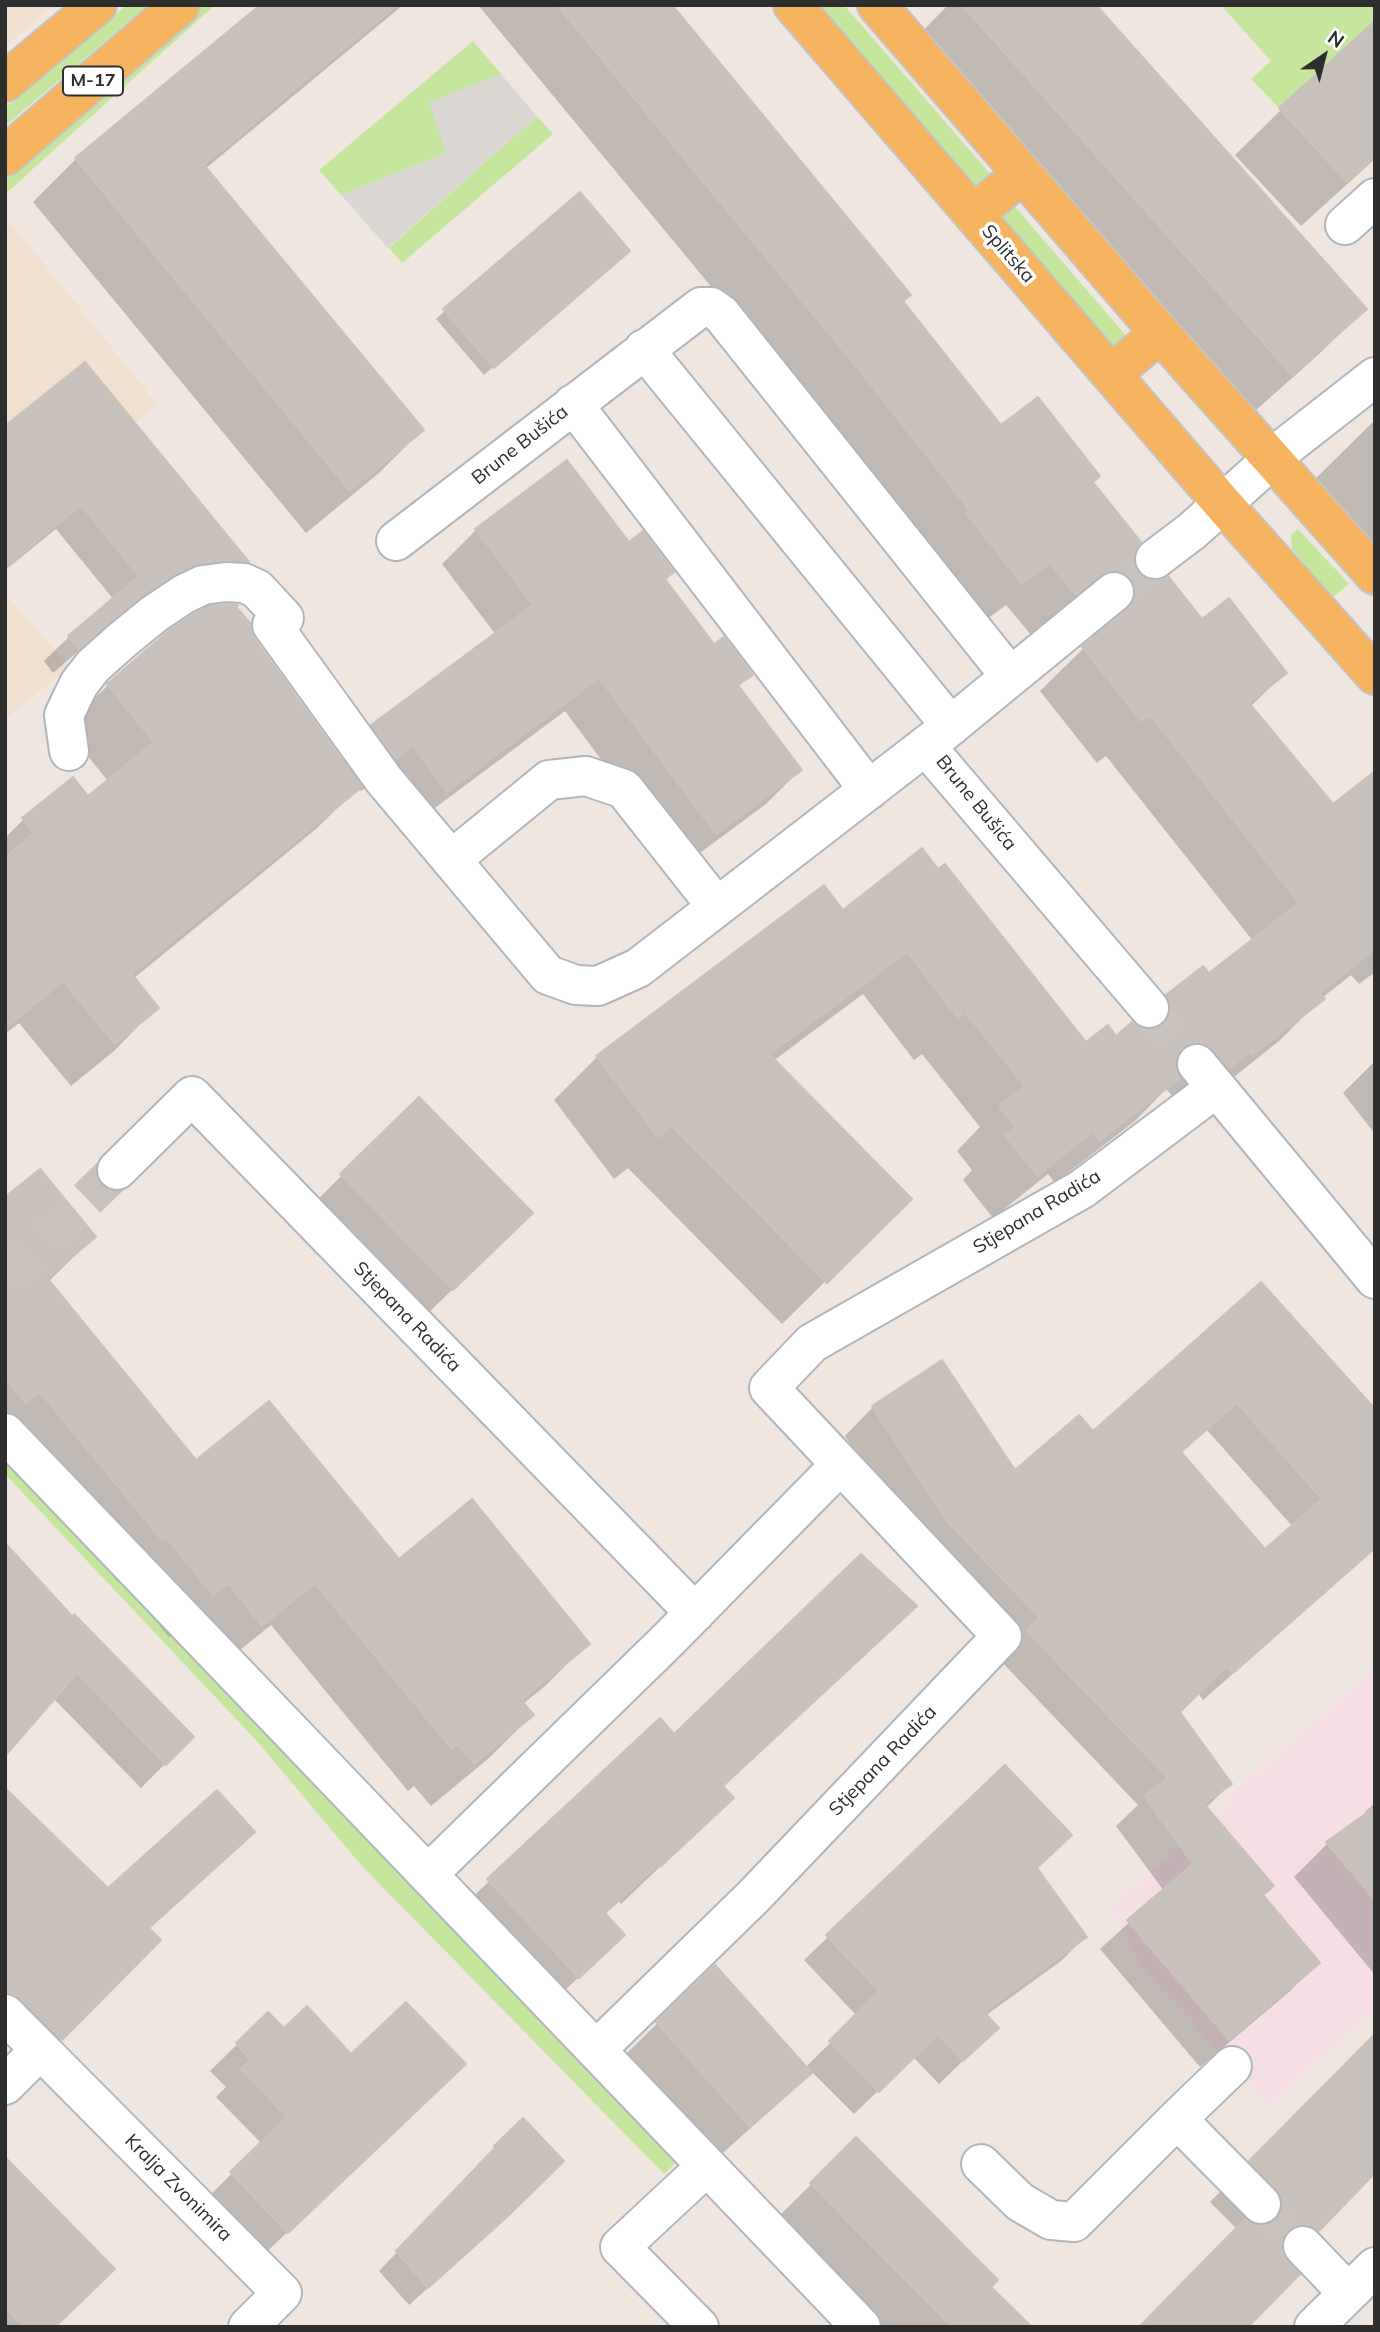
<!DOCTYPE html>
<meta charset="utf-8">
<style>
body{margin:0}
#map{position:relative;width:1380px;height:2332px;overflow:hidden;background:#efe6e0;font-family:Mulish,sans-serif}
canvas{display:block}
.frame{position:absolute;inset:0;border:7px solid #2e2e2e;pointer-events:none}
.north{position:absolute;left:1289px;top:21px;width:70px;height:70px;-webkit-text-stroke:5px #fff;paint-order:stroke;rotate:35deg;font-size:19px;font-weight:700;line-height:28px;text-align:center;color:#2e2e2e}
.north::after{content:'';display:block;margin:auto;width:24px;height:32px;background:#2e2e2e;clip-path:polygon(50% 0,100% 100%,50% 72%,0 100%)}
</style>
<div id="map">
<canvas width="1380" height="2332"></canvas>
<div class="frame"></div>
<div class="north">N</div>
</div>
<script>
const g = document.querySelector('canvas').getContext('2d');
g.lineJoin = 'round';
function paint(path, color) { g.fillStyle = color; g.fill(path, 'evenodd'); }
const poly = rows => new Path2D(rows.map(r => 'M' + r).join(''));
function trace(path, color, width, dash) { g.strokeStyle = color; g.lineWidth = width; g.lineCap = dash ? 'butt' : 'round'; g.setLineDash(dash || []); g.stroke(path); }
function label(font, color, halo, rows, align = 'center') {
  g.font = font + ' Mulish,sans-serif'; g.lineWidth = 7; g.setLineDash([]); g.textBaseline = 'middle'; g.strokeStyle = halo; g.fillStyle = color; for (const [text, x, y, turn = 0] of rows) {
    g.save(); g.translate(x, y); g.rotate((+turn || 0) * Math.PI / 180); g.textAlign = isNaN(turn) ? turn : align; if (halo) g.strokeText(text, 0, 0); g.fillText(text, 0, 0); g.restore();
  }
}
paint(poly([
 [5,5,55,5,5,46],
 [11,223,158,405,135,423,205,508,133,568,81,505,5,573,5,228],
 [5,593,70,668,5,719]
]), '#f1dfd0');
paint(poly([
 [1375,1668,1375,2010,1269,2107,1137,1961,1109,1906,1221,1813,1231,1794]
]), '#f5dee4');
paint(poly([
 [127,5,148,5,5,126,5,108],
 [188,5,215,5,5,194,5,164],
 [817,5,844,5,991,175,977,190],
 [1221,5,1375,5,1375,21,1279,108,1251,79,1271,61],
 [473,41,501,74,430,102,446,153,341,195,319,170],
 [537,116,553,134,402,263,389,248],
 [1010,201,1129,339,1115,351,996,212],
 [1298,529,1349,584,1332,598,1292,549,1291,535],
 [5,1457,679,2159,664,2174,361,1865,256,1740,5,1474]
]), '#c5e69c');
paint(poly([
 [501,74,537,116,388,248,341,195,446,153,429,102]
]), '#dbd7d3');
paint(poly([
 [262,5,403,5,205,169,422,430,379,473,306,533,33,202,76,159],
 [478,5,669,5,1001,428,1091,483,1133,550,1131,561,1137,574,1202,622,1285,673,1250,707,1333,807,1375,776,1375,972,1359,984,1351,975,1322,998,1279,1041,1209,1097,1185,1110,1166,1089,1135,1121,1055,1183,1048,1174,993,1218,963,1180,972,1170,957,1151,980,1127,922,1054,914,1060,863,994,773,1061,909,1199,782,1324,628,1168,614,1179,554,1100,597,1057,842,912,1086,1045,1115,1038,1136,1027,1167,996,1209,976,1253,941,1106,756,1097,763,1040,691,1092,640,1093,633,1032,636,1006,605,978,626,800,394],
 [948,5,1094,5,1365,309,1319,354,1246,419,911,43],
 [1375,24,1375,159,1301,226,1235,155,1281,110],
 [619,259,484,375,436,319,445,311],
 [84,364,247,562,223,586,148,599,113,621,53,673,44,661,69,637,114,600,56,529,5,570,5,429],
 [1375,420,1375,556,1310,484],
 [476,530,629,544,664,580,714,646,751,675,738,687,800,770,766,804,681,867,565,711,412,825,377,778,361,791,358,788,316,829,133,979,157,1007,114,1051,71,1086,19,1023,5,1034,5,838,23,820,72,779,88,798,108,781,65,728,108,685,253,639,340,759,372,726,496,635,442,564],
 [1375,1061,1375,1134,1343,1093],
 [419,1099,504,1240,425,1316,315,1202],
 [5,1200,94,1237,48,1282,196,1462,399,1561,588,1643,545,1686,523,1704,532,1715,489,1758,431,1806,414,1786,408,1791,271,1625,218,1668,184,1625,169,1637,122,1579,118,1582,5,1444],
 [1261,1284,1375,1412,1375,1549,1203,1700,1198,1693,1178,1712,1230,1784,1206,1808,1261,1896,1318,1963,1289,1992,1200,2067,1100,1949,1164,1891,1116,1826,1138,1805,999,1659,918,1548,845,1436,873,1407,1014,1473,1093,1433],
 [1207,1430,1293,1527,1265,1551,1180,1454],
 [915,1606,876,1645,722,1787,732,1798,621,1904,619,1901,604,1915,623,1935,539,2015,449,1919,660,1721,674,1736],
 [72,1618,192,1737,141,1788,53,1698],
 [1005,1767,1035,1869,1085,1937,1061,1961,985,2016,973,2051,939,2084,913,2057,854,2114,811,2071,775,2106,715,2160,623,2057,715,1967,805,2068,857,2016,804,1960],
 [1375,1803,1375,1975,1294,1877,1328,1843,1365,1816,1365,1812],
 [252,1832,148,1929,158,1940,36,2064,5,2034,5,1845,108,1890],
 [268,2014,283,2031,437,2091,260,2258,205,2200,262,2144,216,2097,226,2087,210,2071],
 [1371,2039,1375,2171,1287,2260,1238,2230,1210,2202],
 [522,2120,562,2161,488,2234,409,2305,379,2271,479,2167,477,2165],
 [856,2140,989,2287,1029,2327,873,2327,771,2224],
 [5,2169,54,2327,5,2327]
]), '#0003');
const building = poly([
 [260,5,397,5,204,165,424,430,350,491,75,158,260,5],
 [557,5,672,5,911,295,903,301,1001,425,1038,397,1100,476,1093,482,1141,542,1135,551,1133,561,1138,573,1146,579,1157,581,1168,576,1202,619,1229,598,1287,673,1249,703,1333,804,1375,771,1375,949,1320,993,1325,999,1252,1055,1250,1052,1229,1068,1214,1050,1205,1044,1194,1042,1184,1047,1176,1057,1176,1068,1180,1078,1099,1141,1092,1132,1037,1176,1005,1135,1015,1127,999,1106,1025,1086,965,1012,958,1018,907,952,769,1054,912,1199,827,1283,672,1126,658,1137,596,1056,824,885,843,910,922,848,938,869,945,864,1086,1042,1108,1025,1116,1036,1132,1022,1142,1029,1152,1030,1163,1025,1170,1015,1171,1005,1166,995,1203,966,1209,973,1299,903,1150,715,1141,721,1082,647,1128,609,1134,600,1136,589,1130,578,1121,571,1110,571,1100,575,1076,595,1050,563,1022,584,966,513,970,511,860,371,557,5],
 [962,5,1096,5,1367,309,1292,375,962,5],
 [1375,21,1375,157,1347,182,1279,108,1375,21],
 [580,192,630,251,494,368,443,309,580,192],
 [85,362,249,562,227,560,200,563,174,574,140,597,79,649,68,636,139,576,81,505,5,568,5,426,85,362],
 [567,460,629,542,643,531,674,572,665,579,714,644,724,637,753,675,738,685,802,770,716,834,599,678,447,792,412,745,396,759,371,725,533,605,475,529,567,460],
 [227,604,238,605,236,607,251,624,254,638,362,787,132,974,159,1008,115,1044,63,981,5,1029,5,858,34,833,22,818,73,777,88,796,154,742,107,684,167,632,195,613,209,606,227,604],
 [419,1097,533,1213,453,1290,340,1174,419,1097],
 [40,1169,96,1237,47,1278,196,1460,269,1401,399,1559,472,1499,590,1644,521,1700,534,1715,474,1764,458,1744,452,1749,315,1583,262,1626,228,1583,213,1595,166,1537,162,1540,40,1392,26,1403,5,1378,5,1197,40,1169],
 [1261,1282,1375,1409,1375,1548,1233,1673,1227,1666,1180,1712,1232,1784,1204,1804,1274,1886,1263,1895,1320,1963,1229,2040,1127,1920,1193,1864,1144,1796,1168,1778,1026,1630,1040,1618,946,1520,872,1406,942,1360,1015,1470,1079,1415,1093,1431,1261,1282],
 [1237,1403,1322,1499,1265,1549,1181,1452,1237,1403],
 [5,1543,72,1616,74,1614,194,1737,166,1765,77,1673,5,1756,5,1543],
 [861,1554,917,1606,723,1786,734,1798,661,1866,659,1864,605,1913,625,1935,579,1978,487,1879,660,1718,674,1734,861,1554],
 [1005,1765,1072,1835,1037,1868,1087,1937,984,2012,999,2028,963,2061,938,2034,879,2092,829,2041,879,1991,826,1935,1005,1765],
 [5,1788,108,1888,217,1790,255,1832,149,1928,161,1940,62,2040,21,1999,11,1993,5,1993,5,1788],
 [1375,1807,1375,1900,1326,1842,1375,1807],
 [715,1965,812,2073,750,2127,656,2022,715,1965],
 [406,2002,466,2064,288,2233,230,2172,287,2117,241,2069,251,2060,236,2043,268,2012,284,2028,307,2006,351,2054,406,2002],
 [1375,2034,1375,2173,1319,2231,1310,2225,1298,2225,1287,2231,1282,2241,1282,2252,1300,2274,1248,2327,1139,2327,1245,2219,1255,2225,1266,2225,1277,2219,1282,2209,1282,2198,1277,2189,1249,2161,1375,2034],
 [523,2118,564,2161,508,2216,428,2288,396,2251,495,2148,494,2146,523,2118],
 [856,2137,998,2280,991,2287,1032,2327,952,2327,810,2183,856,2137],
 [5,2157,115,2269,55,2327,24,2327,5,2307,5,2157]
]);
paint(building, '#c8c1bb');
trace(building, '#cbc1b9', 2);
trace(poly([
 [1114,592,1155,559],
 [1149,1008,1197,1064],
 [5,1278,117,1170],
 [1261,2204,1303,2246]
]), '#c8c1bc', 38, [38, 19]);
const minor = poly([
 [1345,225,1375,198],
 [644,349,951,726],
 [573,404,869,790],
 [396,541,701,307,711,307,721,314,1010,676],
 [1155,559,1192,531,1288,445,1375,377],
 [1114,592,937,737,933,746,935,757,1149,1008],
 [272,625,384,780,548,975,576,985,598,986,638,968,937,737],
 [69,751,64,715,79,684,93,666,121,641,154,614,184,594,203,585,226,582,244,583,257,589,284,618],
 [451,860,549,780,586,776,624,789,717,907],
 [1197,1064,1375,1279],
 [117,1170,192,1096,695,1613],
 [5,1433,861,2327],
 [428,1874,667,1641,840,1465],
 [5,2014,282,2293,248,2327],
 [596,2050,753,1897,1002,1636,769,1388,812,1343,1082,1189,1216,1088],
 [5,2085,40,2050],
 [1177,2119,1232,2066],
 [981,2164,1020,2202,1051,2220,1074,2222,1177,2119,1261,2204],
 [1303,2246,1348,2293],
 [699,2327,620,2247,707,2166],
 [1314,2327,1375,2267]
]);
const major = poly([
 [793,5,1222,503,1375,675],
 [877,5,1160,333,1375,575],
 [5,82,97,5],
 [5,156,180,5],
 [974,214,1022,174],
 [1112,374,1160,333]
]);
trace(minor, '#b0b6be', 42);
trace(major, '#c4c4c4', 42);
trace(minor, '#fff', 38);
trace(major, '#f5b35f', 38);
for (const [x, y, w] of [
 [93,81,60]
]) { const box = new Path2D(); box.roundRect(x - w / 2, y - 14.5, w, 29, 5); g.fillStyle = '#fff'; g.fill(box); trace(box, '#2e2e2e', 2); }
label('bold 18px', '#2e2e2e', null, [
 ["M-17",93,81]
]);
label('19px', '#2e2e2e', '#fff', [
 ["Splitska",1008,254,49],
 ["Brune Bušića",520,445,-38],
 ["Brune Bušića",976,803,51],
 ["Stjepana Radića",1037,1212,-31],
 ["Stjepana Radića",407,1317,46],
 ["Stjepana Radića",883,1761,-46],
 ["Kralja Zvonimira",178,2188,45]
]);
</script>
